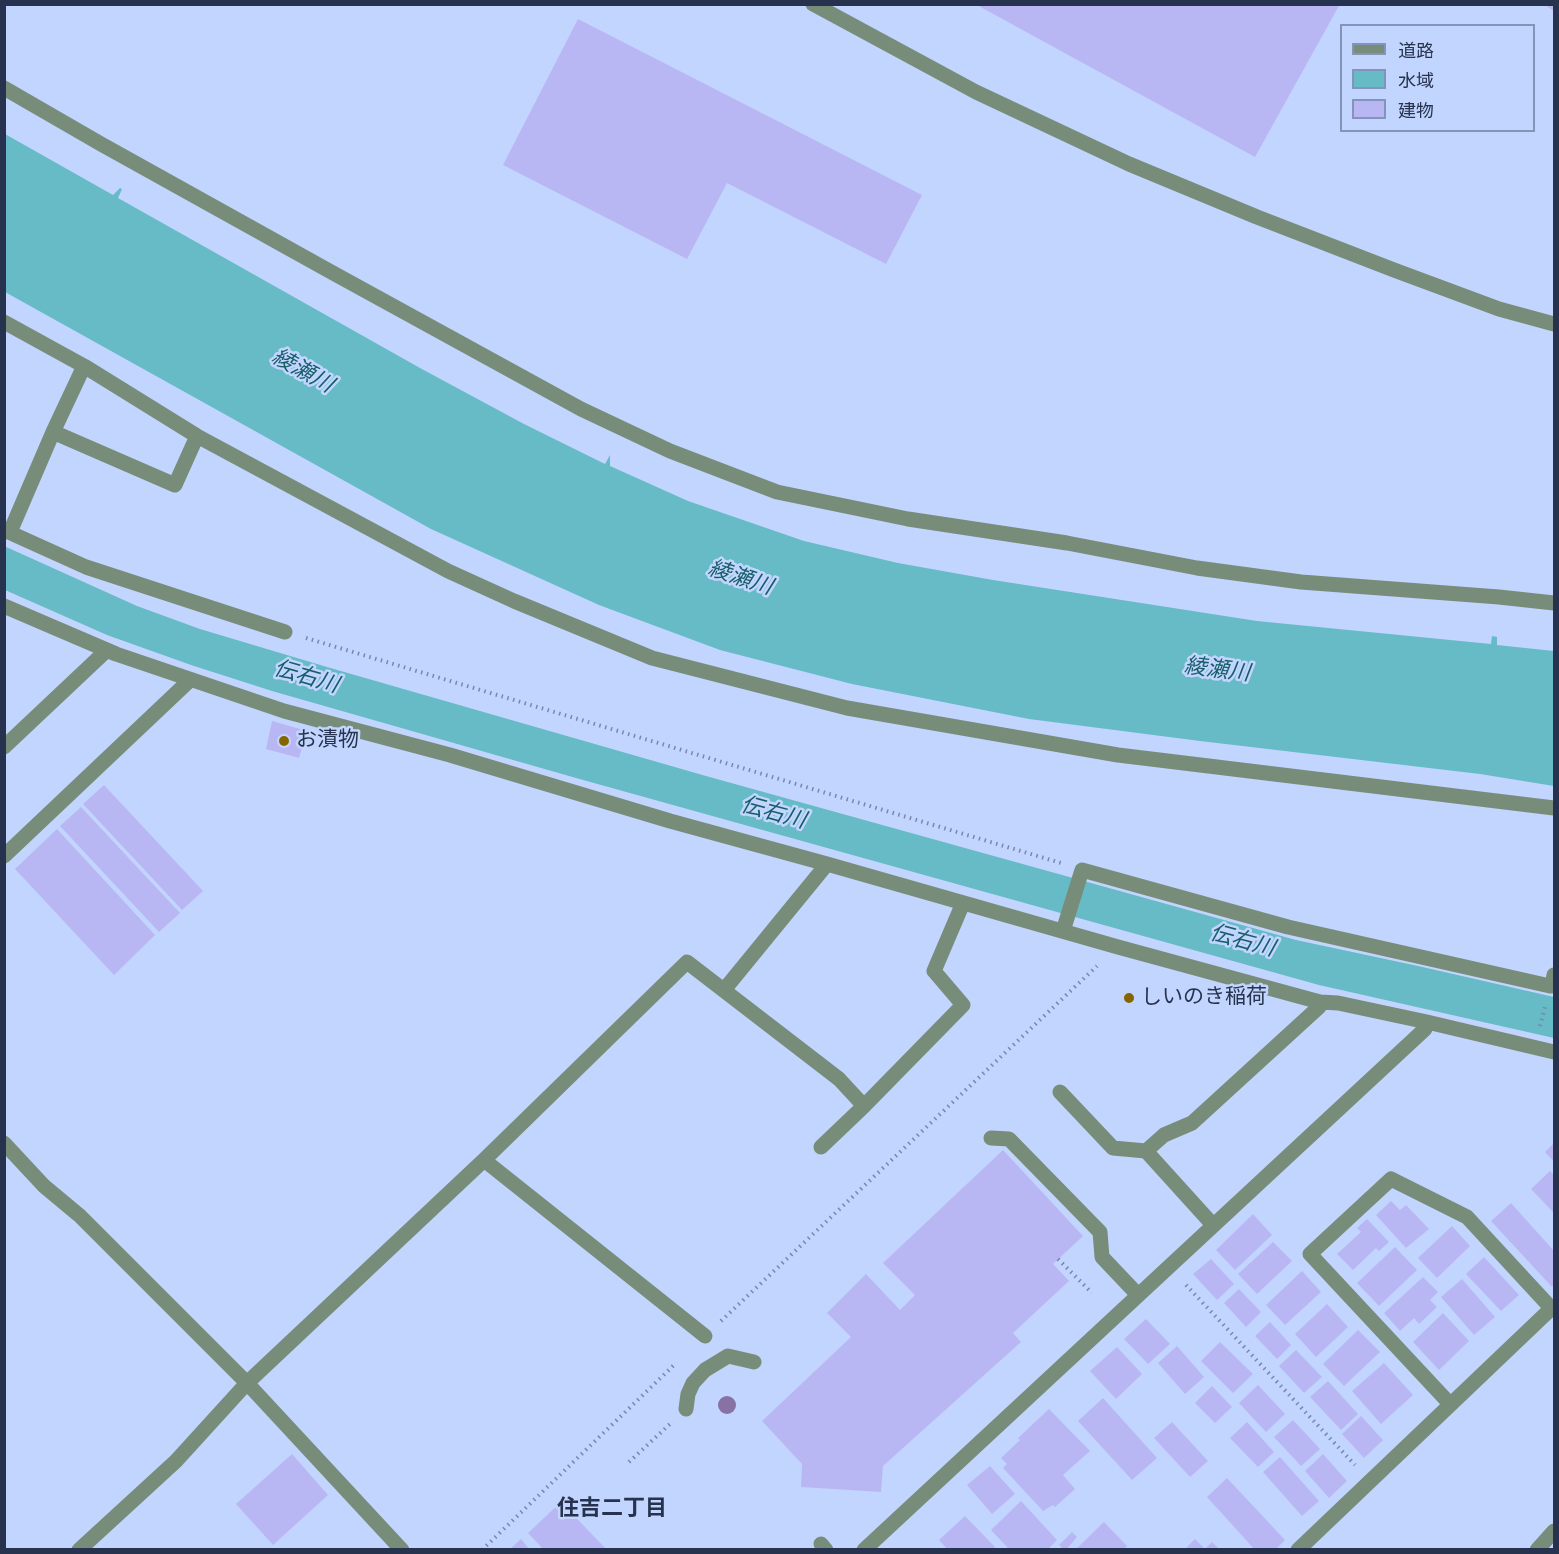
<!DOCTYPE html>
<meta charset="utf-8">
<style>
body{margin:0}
#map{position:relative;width:1559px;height:1554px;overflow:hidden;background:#c2d5ff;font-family:"Nunito Sans","Noto Sans JP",sans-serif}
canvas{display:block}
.frame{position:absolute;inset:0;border:6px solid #27334e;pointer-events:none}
.legend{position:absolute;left:1340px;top:24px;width:195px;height:108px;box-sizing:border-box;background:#c2d5ff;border:2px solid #8494b8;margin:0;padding:8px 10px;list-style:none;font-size:18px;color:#27334e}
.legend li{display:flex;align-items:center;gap:12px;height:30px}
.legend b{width:30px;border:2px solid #8494b8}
</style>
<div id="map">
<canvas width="1559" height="1554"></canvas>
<div class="frame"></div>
<ul class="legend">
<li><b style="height:8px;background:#788d79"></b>道路</li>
<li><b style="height:16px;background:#66bbc6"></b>水域</li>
<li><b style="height:16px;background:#b9b7f3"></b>建物</li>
</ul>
</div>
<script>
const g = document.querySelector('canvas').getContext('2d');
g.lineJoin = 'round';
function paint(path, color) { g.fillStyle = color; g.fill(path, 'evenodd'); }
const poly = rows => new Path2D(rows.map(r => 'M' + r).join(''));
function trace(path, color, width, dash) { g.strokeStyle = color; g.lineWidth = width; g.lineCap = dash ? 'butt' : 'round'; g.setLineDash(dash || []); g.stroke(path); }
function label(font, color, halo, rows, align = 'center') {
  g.font = font + ' "Nunito Sans","Noto Sans JP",sans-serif'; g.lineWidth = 5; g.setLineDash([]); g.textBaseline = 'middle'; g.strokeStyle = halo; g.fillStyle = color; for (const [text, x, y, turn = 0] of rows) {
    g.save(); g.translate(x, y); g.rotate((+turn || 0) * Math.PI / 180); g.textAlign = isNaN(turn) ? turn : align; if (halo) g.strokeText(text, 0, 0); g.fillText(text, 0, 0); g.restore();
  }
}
paint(poly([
 [5,134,113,195,120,188,122,189,118,198,420,368,524,424,605,464,610,455,610,466,688,501,804,541,898,563,993,580,1257,621,1491,644,1492,636,1497,637,1497,645,1554,651,1554,786,1480,774,1200,741,1029,719,852,684,720,650,599,605,431,529,5,292],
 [4,546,137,606,200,629,327,667,706,776,1296,940,1418,966,1554,997,1554,1038,1319,985,576,778,272,691,191,665,107,635,5,590]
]), '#66bbc6');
paint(poly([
 [975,4,1340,4,1255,157],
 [1543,4,1554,4,1554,11],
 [578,19,922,195,886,264,727,183,687,259,503,165],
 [272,721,307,731,299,758,266,749],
 [104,785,203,891,182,910,83,804],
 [81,807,180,913,159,932,60,826],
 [57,829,155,935,114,975,15,869],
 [1554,1143,1554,1162,1545,1152],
 [1003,1150,1083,1236,1053,1264,1069,1281,1013,1333,1021,1342,883,1466,881,1492,801,1487,802,1464,762,1421,851,1337,827,1313,866,1274,900,1310,915,1295,883,1263],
 [1550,1171,1554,1175,1554,1213,1531,1189],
 [1391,1201,1400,1210,1406,1205,1429,1229,1406,1248,1376,1215],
 [1511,1203,1554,1251,1554,1284,1552,1287,1491,1221],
 [1253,1214,1272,1235,1235,1270,1216,1250],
 [1367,1219,1389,1242,1379,1251,1376,1248,1353,1270,1337,1254,1361,1232,1357,1228],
 [1452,1226,1470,1246,1437,1278,1418,1258],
 [1273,1242,1292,1261,1257,1294,1238,1274],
 [1395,1247,1417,1270,1379,1306,1357,1283],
 [1484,1257,1519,1295,1501,1311,1466,1274],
 [1211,1259,1234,1284,1217,1300,1193,1274],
 [1302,1271,1321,1292,1285,1325,1266,1305],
 [1423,1277,1438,1292,1430,1300,1437,1307,1419,1324,1414,1318,1400,1331,1384,1313],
 [1462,1279,1495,1317,1474,1335,1441,1297],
 [1239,1289,1261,1312,1246,1327,1224,1303],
 [1327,1304,1348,1327,1316,1357,1295,1334],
 [1443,1313,1469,1341,1439,1370,1413,1342],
 [1146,1319,1170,1344,1148,1364,1124,1339],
 [1270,1322,1291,1345,1277,1359,1255,1336],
 [1358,1330,1380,1352,1344,1386,1323,1364],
 [1220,1342,1253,1374,1233,1393,1201,1361],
 [1177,1346,1204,1377,1185,1394,1158,1363],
 [1117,1347,1142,1374,1116,1399,1090,1371],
 [1296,1350,1322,1377,1304,1393,1279,1366],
 [1384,1363,1413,1395,1381,1424,1352,1391],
 [1328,1381,1358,1414,1341,1430,1310,1397],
 [1258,1385,1285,1414,1266,1432,1239,1403],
 [1212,1386,1232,1407,1215,1423,1195,1403],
 [1103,1398,1157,1458,1132,1480,1078,1421],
 [1049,1409,1090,1451,1063,1475,1075,1489,1055,1507,1053,1505,1043,1511,1003,1468,1007,1464,1001,1458,1020,1440,1018,1438],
 [1361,1416,1383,1440,1364,1458,1342,1434],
 [1293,1420,1320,1449,1301,1466,1274,1437],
 [1172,1422,1208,1461,1190,1477,1154,1438],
 [1247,1422,1274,1452,1258,1467,1230,1438],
 [292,1454,328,1495,273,1545,236,1504],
 [1323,1454,1347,1481,1329,1498,1305,1471],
 [1280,1457,1319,1501,1302,1516,1263,1472],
 [990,1466,1015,1494,992,1514,967,1485],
 [1227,1478,1285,1540,1275,1550,1255,1550,1207,1497],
 [1021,1501,1057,1540,1047,1550,1010,1550,991,1530],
 [561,1502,607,1550,544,1550,528,1533],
 [965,1516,995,1547,992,1550,948,1550,939,1540],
 [1104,1522,1127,1546,1124,1550,1075,1550],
 [1072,1532,1077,1537,1066,1550,1064,1550,1059,1545],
 [521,1539,530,1550,509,1550],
 [1195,1539,1205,1549,1212,1542,1220,1550,1184,1550]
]), '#b9b7f3');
trace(poly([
 [306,638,1061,863],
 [1540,1026,1545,1007],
 [1058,1259,1092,1293],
 [1186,1285,1355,1465],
 [721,1321,1097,966],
 [629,1462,670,1424],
 [482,1550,674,1365]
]), '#7888ab', 4, [1.5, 4.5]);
trace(poly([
 [813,4,976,92,1129,164,1257,217,1394,270,1499,309,1554,324],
 [4,88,101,144,333,273,581,409,670,451,777,492,908,519,1067,543,1197,568,1301,582,1499,597,1554,603],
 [4,322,84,366,197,436,448,571,514,601,652,658,847,708,1118,755,1554,808],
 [53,432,175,485,197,436],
 [4,530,86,567,285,632],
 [10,532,53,432,84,366],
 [4,606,116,654,284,711,450,755,670,821,827,864,1118,947,1320,1002,1338,1003,1427,1022,1554,1052],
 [4,747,107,650],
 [4,856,190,680],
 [1063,931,1082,870,1288,927,1550,986,1552,986,1554,975],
 [724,990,827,864],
 [1060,1092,1113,1148,1146,1151],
 [991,1138,1009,1139,1100,1232,1102,1257,1138,1295],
 [4,1143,44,1186,80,1216,247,1383,402,1550],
 [821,1147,864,1106,963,1005,934,971,963,903],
 [484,1160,705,1336],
 [1213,1225,1146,1151,1164,1135,1192,1123,1319,1007,1320,1002],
 [1450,1404,1310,1254,1391,1179,1467,1217,1552,1309],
 [686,1409,688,1394,693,1383,705,1370,728,1356,754,1362],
 [821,1544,826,1550],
 [79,1550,176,1461,247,1383,484,1160,687,962,839,1079,864,1106],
 [864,1550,1425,1029,1427,1022],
 [1298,1550,1554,1306],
 [1537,1550,1554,1531]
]), '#788d79', 15);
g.fillStyle = '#8871a4';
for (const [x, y] of [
 [727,1405]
]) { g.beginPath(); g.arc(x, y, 9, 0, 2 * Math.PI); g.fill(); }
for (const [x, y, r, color] of [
 [284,741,6,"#866400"],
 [1129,998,6,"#866400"]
]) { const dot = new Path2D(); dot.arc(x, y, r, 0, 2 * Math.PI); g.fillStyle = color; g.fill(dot); trace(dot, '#c2d5ff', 2); }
label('21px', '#27334e', '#c2d5ff', [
 ["お漬物",296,741],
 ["しいのき稲荷",1141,998]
], 'left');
label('italic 22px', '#175e66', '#c2d5ff', [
 ["綾瀬川",302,372,29],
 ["綾瀬川",740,579,18],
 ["綾瀬川",1217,671,7],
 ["伝右川",306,678,16],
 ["伝右川",773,814,15],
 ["伝右川",1242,942,15]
]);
label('bold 22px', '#27334e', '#c2d5ff', [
 ["住吉二丁目",612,1510]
]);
</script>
